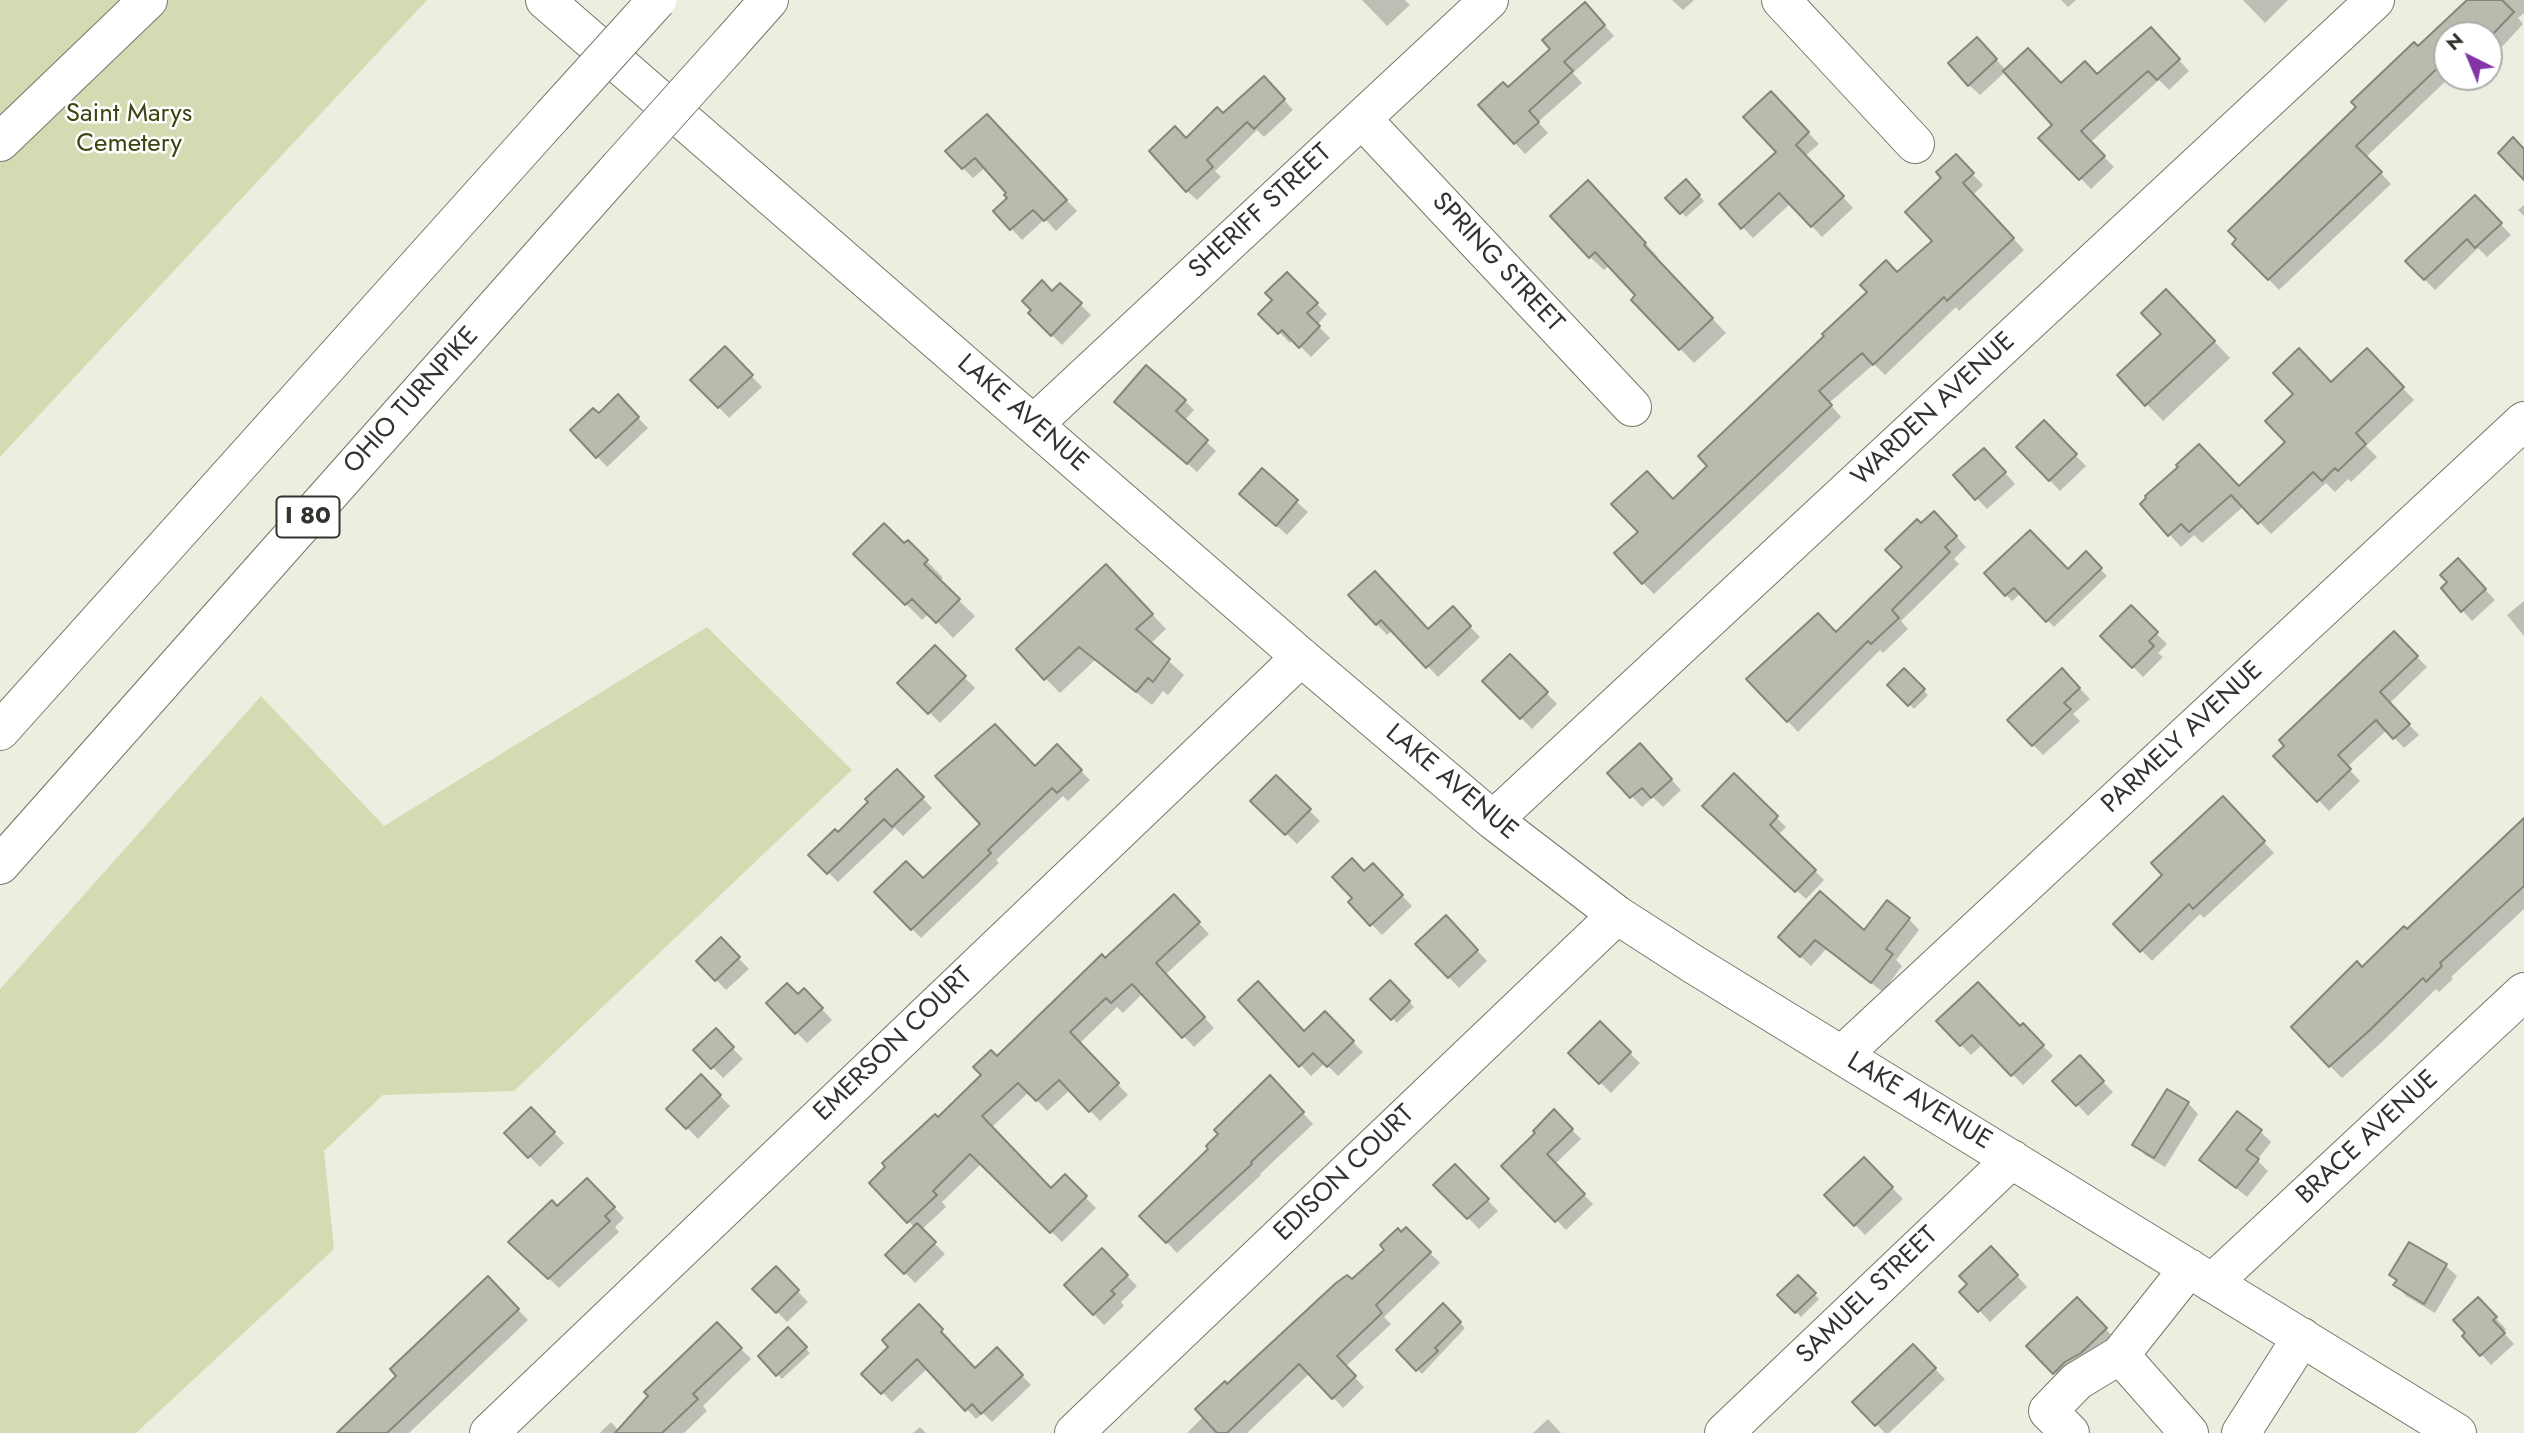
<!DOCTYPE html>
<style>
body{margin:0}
#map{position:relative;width:2524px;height:1433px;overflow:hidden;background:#ecefe0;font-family:Jost,sans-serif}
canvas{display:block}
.north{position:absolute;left:2433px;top:21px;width:70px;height:70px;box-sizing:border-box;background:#fff;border:2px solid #adadab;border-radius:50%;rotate:317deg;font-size:19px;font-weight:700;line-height:28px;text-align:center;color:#32332e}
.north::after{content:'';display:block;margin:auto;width:24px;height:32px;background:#8335a6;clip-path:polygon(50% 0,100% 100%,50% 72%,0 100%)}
</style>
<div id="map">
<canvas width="2524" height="1433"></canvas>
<div class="north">N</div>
</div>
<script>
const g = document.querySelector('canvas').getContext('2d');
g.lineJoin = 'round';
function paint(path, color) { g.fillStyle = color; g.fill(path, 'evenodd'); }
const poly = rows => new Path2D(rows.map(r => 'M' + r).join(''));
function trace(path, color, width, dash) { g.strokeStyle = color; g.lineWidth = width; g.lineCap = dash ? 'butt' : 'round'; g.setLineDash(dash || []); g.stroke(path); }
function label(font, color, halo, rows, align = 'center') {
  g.font = font + ' Jost,sans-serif'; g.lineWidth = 5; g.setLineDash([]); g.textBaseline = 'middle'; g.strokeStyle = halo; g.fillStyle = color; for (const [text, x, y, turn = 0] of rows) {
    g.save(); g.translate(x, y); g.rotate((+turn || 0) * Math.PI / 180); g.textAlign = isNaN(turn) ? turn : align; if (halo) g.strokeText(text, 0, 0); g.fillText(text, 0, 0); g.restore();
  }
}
paint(poly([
 [0,0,427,0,0,457],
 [707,627,852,770,514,1091,383,1095,324,1151,334,1249,136,1433,0,1433,0,989,261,696,384,826]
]), '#d4dbb2');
paint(poly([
 [1362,0,1405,0,1410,5,1387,26],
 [1672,0,1694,0,1683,10],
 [2061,0,2076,0,2068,7],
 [2243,0,2288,0,2265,23],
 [2469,0,2524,0,2524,13,2518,18,2523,24,2489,61,2489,35,2447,35,2447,77,2450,77,2366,157,2391,184,2279,290,2234,244],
 [1595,15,1614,36,1573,73,1582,83,1538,122,1548,133,1525,154,1515,143,1508,89],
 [2161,40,2189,71,2169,90,2159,80,2090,143,2114,167,2091,189,2041,138,2054,125,2006,71,1980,95,1969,85,1987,50,2006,70,2061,86,2097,76],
 [1273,87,1293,110,1264,137,1257,130,1215,171,1221,177,1197,200,1187,191,1186,140],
 [1781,104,1819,144,1805,156,1853,208,1822,237,1791,203,1753,238,1721,205,1778,152],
 [997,127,1077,211,1056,231,1045,219,1022,240,995,211,1009,198,1008,193,986,167,973,178,963,168],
 [1955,156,1983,185,1973,195,2024,250,1959,311,1956,307,1885,375,1874,364,1829,403,1841,417,1654,594,1643,583,1673,501,1898,274,1934,241,1944,178],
 [1686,181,1704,201,1686,217,1668,198],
 [1601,196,1658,257,1656,259,1726,333,1694,363,1633,300,1638,295,1609,265,1604,270,1590,257],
 [2475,197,2511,235,2487,257,2478,248,2435,290,2407,261],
 [2524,205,2524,216,2518,210],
 [1287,274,1327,314,1317,325,1330,338,1311,357,1293,339,1290,343,1261,314,1275,300],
 [1060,285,1091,315,1062,345,1030,313],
 [2182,307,2230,358,2163,421,2119,375,2163,334],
 [725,349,762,387,729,418,693,380],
 [2379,363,2414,400,2366,446,2377,457,2351,482,2348,479,2335,492,2326,483,2271,534,2244,506,2202,543,2194,535,2181,547,2142,504,2239,488,2288,442,2332,384],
 [618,397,648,428,607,467,572,430,599,416],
 [1185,401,1194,410,1184,421,1216,451,1197,472,1126,410],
 [2044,423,2086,466,2060,491,2018,447],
 [1994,460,2015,484,1987,509,1955,475],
 [1262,471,1308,512,1287,535,1252,504],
 [1934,513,1966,547,1954,559,1959,564,1901,621,1908,629,1883,653,1880,650,1798,732,1749,680,1837,634,1905,567],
 [904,546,924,558,943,578,939,581,975,616,953,638,929,613,922,620,856,554],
 [2086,554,2107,576,2054,627,2021,593,2012,601,1986,573,2068,571],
 [2468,571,2495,600,2472,621,2462,610],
 [1121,581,1166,629,1150,644,1184,675,1168,695,1163,691,1152,705,1095,660,1060,693,1046,679],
 [1350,595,1428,631,1453,609,1480,637,1438,677,1393,630,1387,635],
 [2524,601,2524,636,2507,615],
 [2131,608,2167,644,2158,653,2163,657,2143,677,2103,636],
 [2394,634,2427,667,2389,704,2419,735,2404,748,2387,730,2347,767,2360,781,2329,811,2276,756],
 [935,648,975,688,940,723,900,683],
 [1510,656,1557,704,1532,729,1484,681],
 [2062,670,2090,699,2073,714,2080,721,2043,755,2009,720],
 [1904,671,1928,695,1914,709,1890,685],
 [1057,747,1090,780,1068,801,1063,796,996,860,999,863,921,938,876,892,923,881],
 [1650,756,1681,790,1663,807,1653,797,1642,807,1610,773],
 [897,771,932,808,903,836,895,828,838,882,811,855,838,834],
 [1734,776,1786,827,1778,835,1824,880,1806,899,1714,815],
 [1276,777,1320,821,1297,844,1253,801],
 [2233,809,2274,853,2204,918,2200,914,2152,961,2115,924],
 [2524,831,2524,909,2451,977,2453,979,2439,992,2436,989,2383,1041,2342,1078,2330,1066,2362,969],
 [1373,866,1412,906,1382,935,1350,902,1365,873],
 [1184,907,1209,934,1165,975,1214,1028,1194,1047,1143,993,1123,1013,1117,1007,1079,1044,1128,1095,1100,1121,1070,1090,1047,1111,1029,1092,991,1128,1051,1191,1065,1177,1096,1208,1062,1242,982,1163,942,1202,946,1207,921,1230,945,1254,915,1283,888,1255,915,1228,871,1183,983,1075,997,1058,1105,960],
 [1909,919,1919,930,1896,960,1902,966,1883,992,1826,949,1811,966,1780,937,1864,932],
 [1456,928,1487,961,1459,988,1418,944],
 [721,940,749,969,726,990,698,961],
 [1390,982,1414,1007,1397,1023,1373,999],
 [804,990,832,1020,807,1043,768,1003,798,996],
 [1240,1000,1304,1033,1324,1013,1363,1052,1338,1076,1325,1063,1311,1076],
 [1938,1021,2020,1028,2023,1025,2053,1056,2023,1085,1983,1044,1971,1055],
 [1600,1024,1640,1063,1611,1093,1571,1053],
 [716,1031,743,1059,723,1078,696,1050],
 [2090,1068,2113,1092,2088,1116,2055,1081],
 [701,1076,730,1106,698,1139,669,1109],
 [1280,1088,1313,1124,1260,1174,1261,1175,1177,1253,1142,1216],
 [2188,1103,2198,1114,2165,1167,2145,1155,2135,1145],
 [531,1109,564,1143,540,1167,506,1133],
 [1554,1112,1581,1139,1555,1164,1593,1204,1566,1230,1504,1166,1538,1134],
 [2261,1132,2271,1142,2257,1160,2268,1171,2247,1197,2201,1160],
 [1864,1159,1903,1199,1865,1235,1826,1195],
 [1455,1167,1498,1211,1479,1229,1436,1185],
 [598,1190,624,1218,615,1227,619,1232,559,1288,521,1252,557,1208],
 [1406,1229,1440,1263,1384,1317,1391,1324,1345,1367,1364,1387,1343,1408,1310,1373,1247,1433,1187,1433,1204,1416,1227,1386,1352,1282],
 [2409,1244,2446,1266,2457,1276,2435,1313,2406,1296,2396,1285,2398,1282,2391,1275],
 [1102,1251,1137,1286,1121,1302,1124,1306,1104,1325,1066,1285],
 [2002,1259,2027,1287,1990,1322,1962,1292],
 [776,1269,808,1302,787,1322,755,1289],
 [1798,1277,1819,1299,1801,1317,1779,1295],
 [488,1279,528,1320,409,1433,340,1433,399,1376],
 [2077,1299,2116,1340,2065,1383,2028,1346],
 [2478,1300,2506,1329,2503,1332,2514,1344,2491,1365,2481,1354],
 [1443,1306,1465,1328,1422,1374,1399,1350],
 [919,1307,951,1340,949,1343,975,1371,997,1350,1031,1385,992,1422,983,1413,976,1419,928,1368,892,1402,864,1374,891,1347],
 [717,1325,751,1359,703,1406,707,1411,684,1433,600,1433,611,1422,619,1431],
 [788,1330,810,1353,782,1379,761,1357],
 [1913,1346,1945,1379,1889,1433,1885,1433,1855,1402],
 [1548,1419,1561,1433,1533,1433],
 [920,1427,926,1433,913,1433]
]), '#0003');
const building = poly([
 [2467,0,2502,0,2514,12,2492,35,2493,37,2489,41,2489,35,2447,35,2447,59,2356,146,2382,172,2268,280,2232,244,2236,239,2228,231,2356,107,2351,102,2414,42,2418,46,2467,0],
 [1585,2,1605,25,1564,62,1573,71,1529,111,1539,122,1514,144,1478,105,1503,82,1508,87,1550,49,1542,40,1585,2],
 [2151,27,2180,59,2157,80,2148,71,2081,131,2105,156,2079,180,2038,138,2052,125,2003,71,2028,48,2061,83,2085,61,2097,74,2151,27],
 [1977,37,1997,59,1968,86,1948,63,1977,37],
 [1264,76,1285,99,1254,129,1247,122,1207,160,1213,167,1186,192,1149,151,1175,126,1186,138,1217,107,1223,113,1264,76],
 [1771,91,1809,132,1796,145,1844,196,1811,227,1779,193,1741,229,1719,204,1776,152,1743,117,1771,91],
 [987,114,1067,200,1044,221,1033,210,1010,230,993,211,1007,198,1004,195,1006,193,975,158,962,169,945,151,987,114],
 [2513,137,2524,149,2524,180,2498,153,2513,137],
 [1956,154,1974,173,1963,183,2014,238,1947,301,1944,297,1873,365,1862,353,1819,391,1832,405,1642,584,1614,553,1638,532,1611,504,1647,471,1673,499,1707,466,1698,456,1824,336,1822,334,1867,292,1860,285,1886,260,1897,272,1932,241,1905,212,1941,178,1936,172,1956,154],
 [1686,179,1700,195,1680,214,1665,198,1686,179],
 [1588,180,1646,243,1644,245,1713,318,1679,350,1631,300,1635,295,1595,252,1589,258,1550,216,1588,180],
 [2475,195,2502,223,2475,248,2467,239,2424,280,2405,261,2475,195],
 [1287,272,1318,303,1307,313,1320,326,1299,348,1282,330,1278,334,1258,314,1272,300,1265,293,1287,272],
 [1042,280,1052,291,1060,283,1082,303,1051,336,1028,313,1031,310,1022,301,1042,280],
 [2166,289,2215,341,2145,406,2117,375,2161,334,2141,313,2166,289],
 [725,346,753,375,718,408,690,380,725,346],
 [2299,348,2331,382,2367,348,2404,387,2356,433,2366,444,2338,471,2335,468,2322,481,2313,472,2258,524,2231,495,2189,532,2181,524,2168,536,2140,504,2146,498,2145,496,2178,467,2176,465,2199,444,2239,486,2285,442,2265,421,2293,394,2273,373,2299,348],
 [1146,365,1186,400,1176,411,1208,440,1187,464,1114,402,1146,365],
 [618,394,639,417,596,458,570,430,593,408,599,413,618,394],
 [2044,420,2077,454,2049,481,2016,447,2044,420],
 [1984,448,2006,472,1975,500,1953,475,1984,448],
 [1262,468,1298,500,1276,526,1239,494,1262,468],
 [1934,511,1957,536,1945,547,1950,552,1892,610,1899,618,1871,644,1868,641,1787,722,1746,679,1818,613,1836,632,1902,567,1885,550,1917,519,1921,523,1934,511],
 [884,523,904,543,908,540,928,560,924,564,960,599,936,623,912,599,905,605,853,554,884,523],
 [2030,530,2068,569,2086,551,2102,568,2046,622,2014,588,2005,596,1984,573,2030,530],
 [2458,558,2486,589,2461,612,2441,588,2447,582,2440,575,2458,558],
 [1106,564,1153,614,1136,629,1170,659,1153,682,1148,678,1136,692,1079,647,1044,680,1016,649,1106,564],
 [1375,571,1428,629,1453,606,1471,626,1426,668,1381,620,1376,625,1348,595,1375,571],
 [2131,605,2158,632,2149,641,2154,646,2132,668,2100,636,2131,605],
 [2394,631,2418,656,2380,692,2410,724,2393,739,2376,720,2338,755,2351,769,2317,802,2273,756,2284,746,2279,740,2394,631],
 [935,645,966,676,928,714,897,683,935,645],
 [1510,654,1548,692,1520,719,1482,681,1510,654],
 [1904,668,1925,689,1908,706,1887,685,1904,668],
 [2062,668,2080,688,2064,703,2071,709,2032,746,2007,720,2062,668],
 [995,724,1035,766,1057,744,1082,770,1057,793,1052,788,988,850,991,853,911,930,874,892,906,861,923,878,980,824,935,776,995,724],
 [1640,743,1672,779,1651,798,1642,788,1630,798,1607,773,1640,743],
 [897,769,924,797,892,827,884,819,827,874,808,855,835,829,838,832,868,802,865,799,897,769],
 [1734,773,1778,816,1770,825,1816,870,1795,892,1702,806,1734,773],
 [1276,775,1311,809,1285,835,1250,801,1276,775],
 [2223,796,2265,841,2193,909,2189,904,2140,952,2113,924,2162,875,2151,863,2223,796],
 [2524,818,2524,886,2440,963,2442,966,2426,982,2423,978,2371,1029,2329,1067,2291,1027,2357,961,2362,967,2404,926,2407,929,2524,818],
 [1352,858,1364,871,1373,863,1403,895,1370,926,1348,902,1352,898,1332,877,1352,858],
 [1820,891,1864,930,1887,900,1910,918,1886,949,1893,954,1871,983,1815,940,1800,957,1778,937,1820,891],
 [1174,894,1200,922,1156,963,1205,1017,1182,1038,1132,984,1111,1003,1106,998,1070,1032,1119,1083,1089,1112,1059,1080,1036,1101,1018,1083,982,1116,1051,1188,1065,1174,1087,1196,1050,1233,970,1154,933,1191,937,1195,907,1223,869,1183,885,1167,882,1163,935,1114,938,1117,981,1075,973,1067,991,1050,997,1056,1102,954,1105,958,1174,894],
 [1446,915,1478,950,1448,978,1415,944,1446,915],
 [721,937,740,957,715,981,696,961,721,937],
 [1390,980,1410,1001,1391,1020,1370,999,1390,980],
 [1258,981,1304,1031,1325,1011,1354,1041,1327,1067,1313,1053,1299,1067,1238,1000,1258,981],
 [1978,982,2020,1026,2023,1023,2044,1045,2011,1076,1972,1035,1960,1046,1936,1021,1978,982],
 [787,983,798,994,804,988,823,1008,795,1034,766,1003,787,983],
 [1600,1021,1631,1052,1599,1084,1568,1053,1600,1021],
 [716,1028,734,1047,711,1069,693,1050,716,1028],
 [2080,1055,2104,1081,2076,1106,2052,1081,2080,1055],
 [701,1074,721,1095,686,1129,666,1109,701,1074],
 [1270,1075,1304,1112,1251,1162,1252,1164,1166,1243,1139,1216,1208,1149,1206,1146,1218,1134,1214,1130,1270,1075],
 [2167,1089,2189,1102,2154,1158,2132,1145,2167,1089],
 [531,1107,555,1132,528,1158,504,1133,531,1107],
 [1554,1109,1573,1129,1547,1154,1585,1194,1555,1222,1501,1166,1535,1133,1533,1131,1554,1109],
 [2237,1111,2262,1130,2246,1150,2259,1159,2236,1188,2199,1160,2237,1111],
 [1864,1157,1893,1187,1854,1226,1824,1195,1864,1157],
 [1455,1164,1489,1199,1467,1219,1433,1185,1455,1164],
 [587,1178,615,1207,605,1216,610,1221,548,1279,508,1242,552,1200,557,1206,587,1178],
 [917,1223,936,1242,904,1274,885,1255,917,1223],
 [1406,1227,1431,1252,1376,1305,1382,1313,1337,1356,1356,1376,1332,1399,1299,1364,1227,1433,1217,1433,1195,1409,1225,1381,1227,1384,1336,1283,1347,1275,1352,1279,1384,1250,1380,1245,1398,1228,1401,1232,1406,1227],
 [2409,1242,2447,1264,2424,1304,2393,1285,2397,1280,2389,1275,2409,1242],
 [1991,1246,2018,1275,1978,1312,1959,1292,1967,1284,1959,1276,1991,1246],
 [1102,1248,1128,1275,1111,1291,1115,1294,1093,1315,1064,1285,1102,1248],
 [776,1266,799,1290,776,1313,752,1289,776,1266],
 [1798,1275,1816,1293,1795,1313,1777,1295,1798,1275],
 [488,1276,519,1309,387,1433,337,1433,396,1376,390,1369,488,1276],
 [2077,1297,2107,1328,2081,1353,2065,1362,2053,1374,2026,1346,2077,1297],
 [2478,1297,2497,1317,2493,1320,2505,1333,2480,1356,2462,1336,2465,1333,2453,1320,2478,1297],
 [1443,1303,1461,1322,1435,1348,1438,1351,1416,1371,1396,1350,1443,1303],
 [919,1304,943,1329,941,1332,975,1368,997,1347,1023,1375,981,1414,972,1404,965,1411,917,1359,881,1394,861,1374,888,1347,882,1340,919,1304],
 [717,1322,742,1348,693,1394,698,1399,662,1433,615,1433,648,1396,644,1392,717,1322],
 [788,1327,807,1347,776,1376,758,1356,788,1327],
 [1913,1344,1936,1368,1875,1426,1852,1402,1913,1344]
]);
paint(building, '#b9bbad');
trace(building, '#858779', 2);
const minor = poly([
 [545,0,1301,657,1493,820,1617,915,1693,964,2457,1433],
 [1781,0,1915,144],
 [1362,119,1632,407],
 [0,142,148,0],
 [1034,424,1489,0],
 [1493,820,2375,0],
 [1842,1055,2524,421],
 [2189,1268,2120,1355,2189,1433],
 [2212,1283,2524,992],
 [489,1433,1301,657],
 [1074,1433,1617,915],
 [1724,1433,2012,1159],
 [2070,1433,2048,1411,2077,1381,2120,1355],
 [2241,1433,2302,1337]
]);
const highway = poly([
 [730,44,769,0],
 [0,731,552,116],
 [0,865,617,170]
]);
trace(minor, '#75786a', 40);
trace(highway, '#75786a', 40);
trace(minor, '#fff', 38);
trace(highway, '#fff', 38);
const highwayBridge = poly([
 [552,116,657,0],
 [617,170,730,44]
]);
trace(highwayBridge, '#75786a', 40, []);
trace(highwayBridge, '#fff', 38);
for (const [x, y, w] of [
 [308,517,63]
]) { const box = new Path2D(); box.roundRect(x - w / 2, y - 20.5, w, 41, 5); g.fillStyle = '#fff'; g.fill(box); trace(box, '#32332e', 2); }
label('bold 24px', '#32332e', null, [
 ["I 80",308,517]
]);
label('26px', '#3e4410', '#fff', [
 ["Saint Marys",129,115],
 ["Cemetery",129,145]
]);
label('26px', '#32332e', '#fff', [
 ["SHERIFF STREET",1261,212,-43],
 ["SPRING STREET",1497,263,47],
 ["OHIO TURNPIKE",412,401,-48],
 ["WARDEN AVENUE",1934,410,-43],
 ["LAKE AVENUE",1022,414,41],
 ["PARMELY AVENUE",2183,738,-43],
 ["LAKE AVENUE",1451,783,40],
 ["EMERSON COURT",894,1045,-44],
 ["LAKE AVENUE",1919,1102,31],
 ["BRACE AVENUE",2368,1138,-43],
 ["EDISON COURT",1345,1174,-44],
 ["SAMUEL STREET",1868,1296,-44]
]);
</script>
